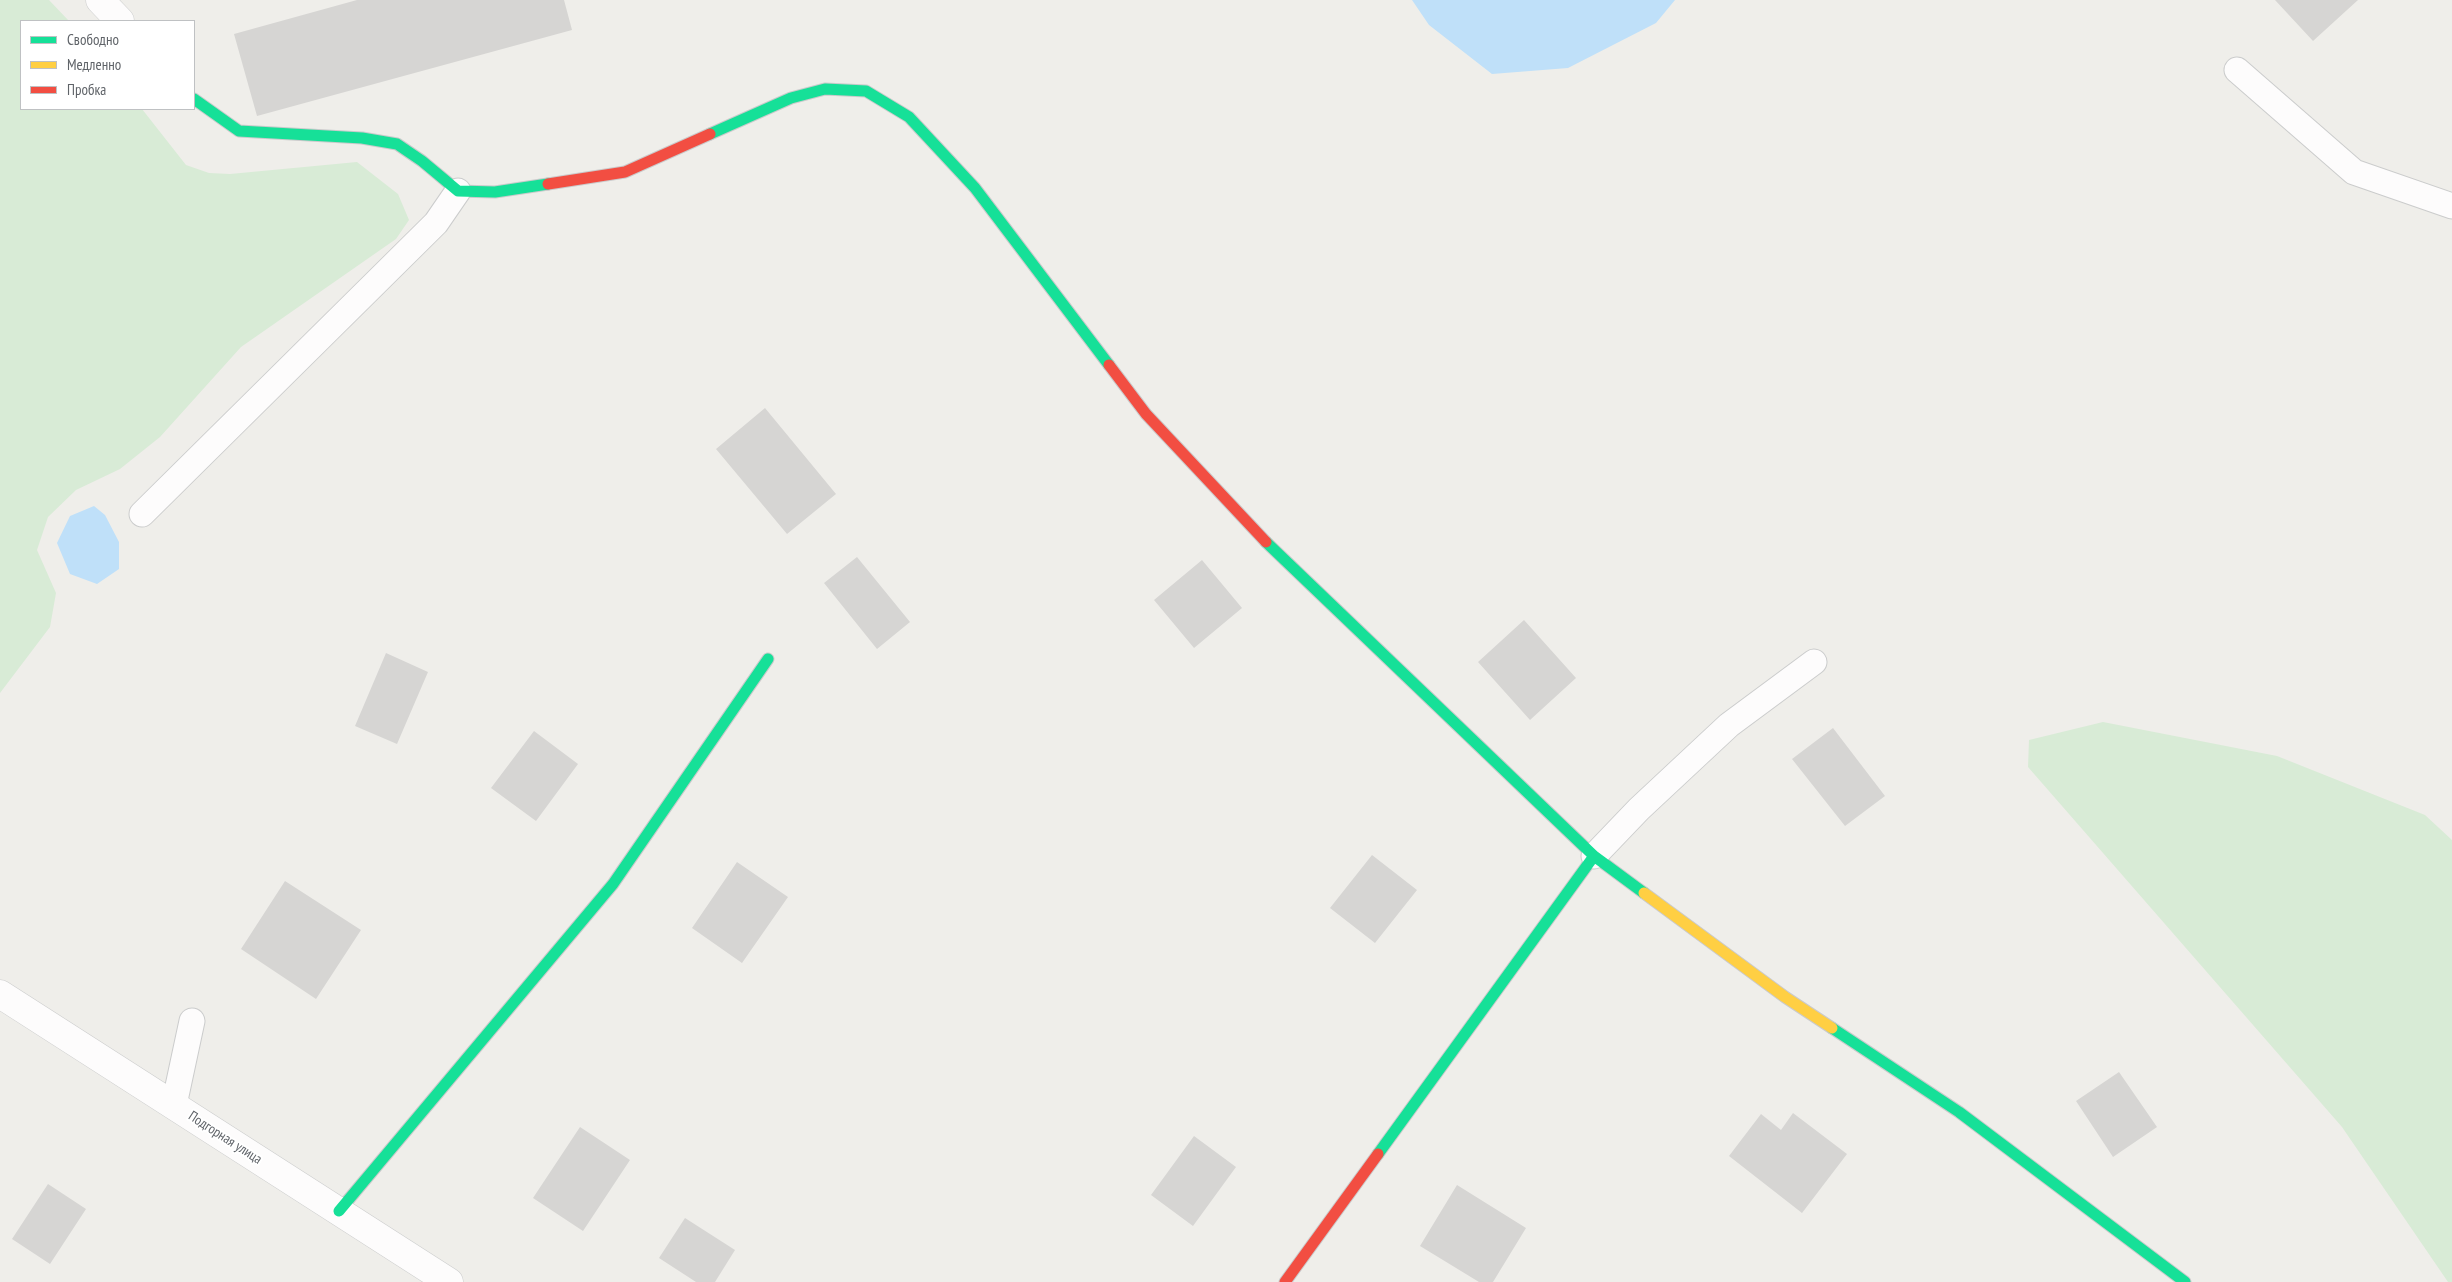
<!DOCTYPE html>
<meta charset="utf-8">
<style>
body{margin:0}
#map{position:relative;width:2452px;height:1282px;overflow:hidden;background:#efeeea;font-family:"PT Sans Narrow",sans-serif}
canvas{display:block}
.legend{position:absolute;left:20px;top:20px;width:175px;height:90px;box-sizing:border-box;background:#fff;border:1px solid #bfc1c3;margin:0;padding:6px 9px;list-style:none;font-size:15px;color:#5f6368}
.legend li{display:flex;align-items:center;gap:10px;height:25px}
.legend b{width:25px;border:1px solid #bfc1c3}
</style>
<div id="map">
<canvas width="2452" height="1282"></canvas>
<ul class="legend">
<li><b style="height:6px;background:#16e098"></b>Свободно</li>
<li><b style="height:6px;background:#ffcf43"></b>Медленно</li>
<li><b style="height:6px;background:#f24e42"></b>Пробка</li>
</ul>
</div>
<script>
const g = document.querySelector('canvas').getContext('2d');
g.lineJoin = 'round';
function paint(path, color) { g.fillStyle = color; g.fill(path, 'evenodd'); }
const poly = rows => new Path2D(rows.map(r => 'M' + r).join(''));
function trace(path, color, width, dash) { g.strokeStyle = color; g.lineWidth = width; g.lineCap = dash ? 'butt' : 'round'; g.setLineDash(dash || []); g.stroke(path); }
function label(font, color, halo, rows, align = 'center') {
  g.font = font + ' "PT Sans Narrow",sans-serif'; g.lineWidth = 4; g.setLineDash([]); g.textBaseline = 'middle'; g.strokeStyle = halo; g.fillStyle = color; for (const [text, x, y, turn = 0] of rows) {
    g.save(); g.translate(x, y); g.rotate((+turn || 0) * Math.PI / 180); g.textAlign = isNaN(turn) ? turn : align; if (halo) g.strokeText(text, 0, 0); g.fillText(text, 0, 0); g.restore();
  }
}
paint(poly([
 [0,0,49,0,69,21,21,21,21,109,142,109,186,165,209,173,230,174,357,162,398,194,409,220,396,239,241,347,160,437,120,469,76,490,48,517,37,550,56,593,50,627,0,693],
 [2103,722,2277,756,2425,815,2452,840,2452,1282,2448,1282,2342,1127,2028,767,2029,740]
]), '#d8ebd6');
paint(poly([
 [1412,0,1675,0,1656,23,1568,68,1492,74,1429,25],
 [94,506,105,515,119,542,119,569,97,584,70,574,57,543,70,516]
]), '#bfe0f9');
paint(poly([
 [357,0,564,0,572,30,257,116,234,34],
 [2275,0,2358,0,2313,41],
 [765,408,836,494,787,534,716,449],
 [857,557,910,622,877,649,824,583],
 [1202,560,1242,608,1194,648,1154,600],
 [1524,620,1576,678,1530,720,1478,662],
 [386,653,428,672,397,744,355,726],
 [1833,728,1885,796,1845,826,1792,759],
 [534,731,578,764,536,821,491,788],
 [1372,855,1417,890,1375,943,1330,908],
 [737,862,788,897,742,963,692,928],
 [285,881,361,930,316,999,241,949],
 [2119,1072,2157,1127,2113,1157,2076,1101],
 [1793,1113,1847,1154,1802,1213,1729,1156,1761,1114,1781,1130],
 [580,1127,630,1160,583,1231,533,1198],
 [1194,1136,1236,1167,1193,1226,1151,1195],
 [48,1184,86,1209,50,1264,12,1239],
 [1457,1185,1526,1228,1493,1282,1479,1282,1420,1246],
 [685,1218,735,1250,715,1282,696,1282,659,1258]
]), '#d6d5d3');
const lane = poly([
 [2237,70,2354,172,2452,206],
 [142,514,436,223,458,191],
 [1594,856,1639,809,1729,725,1814,662],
 [174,1105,192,1021]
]);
const street = poly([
 [100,0,120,21],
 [0,994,449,1282]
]);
const fast = poly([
 [194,99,239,131,362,138,397,144,422,161,458,191,495,192,548,184],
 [710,134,791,98,825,89,866,91,909,117,975,188,1109,365],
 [1266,542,1594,856,1644,893],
 [1832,1028,1959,1112,2185,1282],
 [1378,1154,1594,856],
 [339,1211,613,884,768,659]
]);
const slow = poly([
 [1644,893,1785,997,1832,1028]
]);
const jam = poly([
 [548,184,625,172,710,134],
 [1109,365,1146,414,1266,542],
 [1285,1282,1378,1154]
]);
trace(lane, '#cbcccc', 27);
trace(street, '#cbcccc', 29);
trace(fast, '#cacacb', 13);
trace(slow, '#cacacb', 13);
trace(jam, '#cacacb', 13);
trace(lane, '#fdfcfc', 25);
trace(street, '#fdfcfc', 28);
trace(fast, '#16e098', 11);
trace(slow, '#ffcf43', 11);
trace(jam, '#f24e42', 11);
label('14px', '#5f6368', '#fff', [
 ["Подгорная улица",225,1138,33]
]);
</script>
